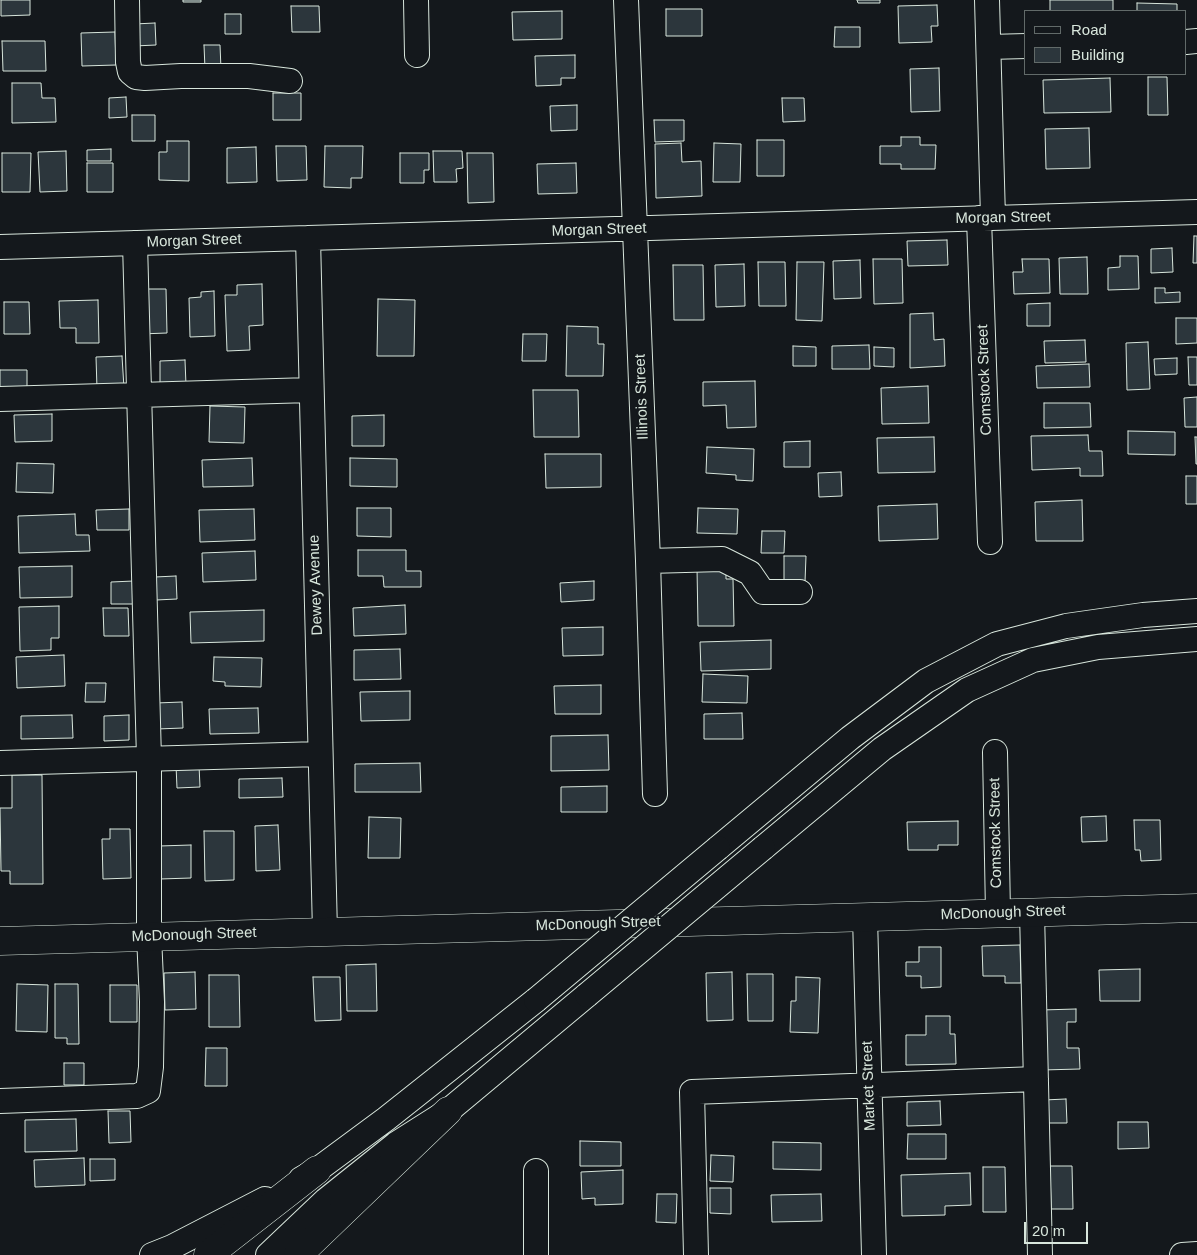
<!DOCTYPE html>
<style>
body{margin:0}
#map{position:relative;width:1197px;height:1255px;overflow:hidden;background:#14181c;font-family:Helvetica,sans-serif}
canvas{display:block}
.legend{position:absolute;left:1024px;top:10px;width:162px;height:65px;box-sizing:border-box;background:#14181c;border:1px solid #626a69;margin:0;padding:6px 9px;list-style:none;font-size:15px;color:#d8e6dc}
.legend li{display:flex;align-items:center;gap:10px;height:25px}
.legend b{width:25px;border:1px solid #626a69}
.scale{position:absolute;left:1024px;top:1222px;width:64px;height:22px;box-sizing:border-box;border:2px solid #d8e6dc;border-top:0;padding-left:6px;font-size:15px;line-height:18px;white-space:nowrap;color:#d8e6dc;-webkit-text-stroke:4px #14181c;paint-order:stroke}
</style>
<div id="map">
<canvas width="1197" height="1255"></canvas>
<ul class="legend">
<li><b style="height:6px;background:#14181c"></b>Road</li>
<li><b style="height:14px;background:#2c363c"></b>Building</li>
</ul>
<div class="scale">20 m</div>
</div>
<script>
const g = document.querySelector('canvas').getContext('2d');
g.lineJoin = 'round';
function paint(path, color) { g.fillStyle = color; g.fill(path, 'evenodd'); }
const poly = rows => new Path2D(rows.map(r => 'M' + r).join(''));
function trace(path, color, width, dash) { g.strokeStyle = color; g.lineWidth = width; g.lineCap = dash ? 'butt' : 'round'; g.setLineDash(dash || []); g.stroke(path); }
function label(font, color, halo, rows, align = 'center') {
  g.font = font + ' Helvetica,sans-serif'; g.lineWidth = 4; g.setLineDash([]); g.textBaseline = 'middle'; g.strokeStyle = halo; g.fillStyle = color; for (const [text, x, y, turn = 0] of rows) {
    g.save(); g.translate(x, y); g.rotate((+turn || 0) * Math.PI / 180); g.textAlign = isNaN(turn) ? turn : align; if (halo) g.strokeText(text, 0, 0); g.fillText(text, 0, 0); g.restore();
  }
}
const building = poly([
 [1,0,30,0,30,15,1,16,1,0],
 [183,0,201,0,201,2,183,2,183,0],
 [857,0,880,0,880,3,858,3,857,0],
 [1050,0,1113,0,1113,11,1050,11,1050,0],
 [1137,3,1177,4,1177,11,1137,11,1137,3],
 [937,5,938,26,931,26,932,42,899,43,898,6,937,5],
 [291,6,319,6,320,32,292,32,291,6],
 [666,9,702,9,702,36,666,36,666,9],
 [562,11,562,39,513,40,512,12,562,11],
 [225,14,241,14,241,34,225,34,225,14],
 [155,23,156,45,134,46,134,24,155,23],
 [835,27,860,27,860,47,834,47,835,27],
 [115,32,116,65,82,66,81,33,115,32],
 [2,41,45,41,46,71,3,71,2,41],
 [204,45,220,45,221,69,205,69,204,45],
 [575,55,575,78,561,78,561,85,536,86,535,56,575,55],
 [939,68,940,111,911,112,910,69,939,68],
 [1148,77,1167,77,1168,115,1148,115,1148,77],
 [1110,78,1111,112,1044,113,1043,80,1110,78],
 [12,83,41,83,42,98,55,98,56,122,12,123,12,83],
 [273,93,301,93,301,120,273,120,273,93],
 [126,97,127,117,109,118,109,98,126,97],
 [782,98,804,98,805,121,783,122,782,98],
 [577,105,577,130,551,131,550,106,577,105],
 [132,115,155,115,155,141,132,141,132,115],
 [654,120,684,120,684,141,655,142,654,120],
 [1089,128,1090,168,1046,169,1045,129,1089,128],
 [901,137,920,137,920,145,936,145,935,169,901,169,901,164,880,164,880,146,901,146,901,137],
 [757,140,784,140,784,176,757,176,757,140],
 [167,141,189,141,189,181,159,180,159,152,167,152,167,141],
 [681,143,682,162,701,161,702,196,656,198,655,144,681,143],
 [714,143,741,144,740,182,713,182,714,143],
 [276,146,306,146,307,180,277,181,276,146],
 [325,146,363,146,362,178,351,178,351,188,324,187,325,146],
 [256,147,257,182,227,183,227,148,256,147],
 [111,149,111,161,87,161,87,150,111,149],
 [66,151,67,191,40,192,38,152,66,151],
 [433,151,462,151,463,168,456,169,457,182,434,182,433,151],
 [2,153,31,153,30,192,2,192,2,153],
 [400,153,429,153,429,170,424,170,424,183,400,183,400,153],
 [467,153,493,153,494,202,468,203,467,153],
 [87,163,113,163,113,192,87,192,87,163],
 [576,163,577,193,538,194,537,164,576,163],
 [1194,236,1197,236,1197,263,1193,263,1194,236],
 [947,240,948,265,908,266,907,241,947,240],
 [1172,248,1173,272,1151,273,1151,249,1172,248],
 [1120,256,1138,256,1139,289,1108,290,1108,268,1120,267,1120,256],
 [1087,257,1088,294,1060,294,1059,258,1087,257],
 [873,259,902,259,903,303,874,304,873,259],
 [1022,259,1049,259,1050,293,1014,294,1013,272,1023,272,1022,259],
 [860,260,861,298,834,299,833,261,860,260],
 [758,262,785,262,786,306,759,306,758,262],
 [797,262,824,262,822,321,796,320,797,262],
 [744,264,745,306,716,307,715,265,744,264],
 [673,265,703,265,704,320,674,320,673,265],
 [262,284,263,325,249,326,250,350,227,351,225,295,237,295,237,285,262,284],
 [1155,288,1165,288,1165,293,1180,292,1180,302,1155,303,1155,288],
 [138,289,166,289,167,333,140,334,138,289],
 [214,291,215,336,190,337,189,298,201,297,201,292,214,291],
 [378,299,415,300,414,356,377,356,378,299],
 [98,300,99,343,76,343,76,328,60,328,59,301,98,300],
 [4,302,29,302,30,334,4,334,4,302],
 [1050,303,1050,326,1027,326,1027,304,1050,303],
 [933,313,934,340,944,339,945,366,910,368,910,314,933,313],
 [1176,318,1197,318,1197,343,1176,344,1176,318],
 [567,326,598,327,598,344,604,344,603,376,566,376,567,326],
 [523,334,547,334,546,361,522,361,523,334],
 [1085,340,1086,362,1045,363,1044,341,1085,340],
 [1148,342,1150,389,1127,390,1126,343,1148,342],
 [869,345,870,369,832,369,832,346,869,345],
 [793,346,816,347,816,366,793,366,793,346],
 [874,347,894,348,894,367,874,366,874,347],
 [122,356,124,388,97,389,96,357,122,356],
 [1188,357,1197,357,1197,385,1189,385,1188,357],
 [1177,358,1177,374,1155,375,1154,359,1177,358],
 [185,360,186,385,160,386,160,361,185,360],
 [1089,364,1090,387,1037,388,1036,366,1089,364],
 [0,370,27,370,27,397,0,397,0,370],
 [755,381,756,427,727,428,726,405,703,406,703,382,755,381],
 [928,386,929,423,882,424,881,388,928,386],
 [533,390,578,390,579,437,534,437,533,390],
 [1197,397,1197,427,1185,427,1184,398,1197,397],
 [1044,403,1090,403,1091,427,1044,428,1044,403],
 [210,406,245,407,244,443,209,442,210,406],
 [52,414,52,441,15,442,14,415,52,414],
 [384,415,384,446,352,446,352,416,384,415],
 [1128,431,1175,432,1175,455,1128,454,1128,431],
 [1088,435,1089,451,1102,451,1103,476,1080,476,1080,468,1032,470,1031,436,1088,435],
 [934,437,935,472,878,473,877,438,934,437],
 [1195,437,1197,437,1197,464,1196,464,1195,437],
 [810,441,810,467,784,467,784,442,810,441],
 [707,447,754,449,753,481,736,480,736,475,706,473,707,447],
 [545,454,601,454,601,487,546,488,545,454],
 [252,458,253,486,203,487,202,460,252,458],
 [350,458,397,459,397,487,350,486,350,458],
 [17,463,54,464,53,493,16,492,17,463],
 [841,472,842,496,819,497,818,473,841,472],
 [1186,476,1197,476,1197,504,1186,504,1186,476],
 [1082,500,1083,541,1036,541,1035,502,1082,500],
 [937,504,938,539,879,541,878,506,937,504],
 [357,508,391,508,391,537,357,536,357,508],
 [698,508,738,509,737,534,697,533,698,508],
 [129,509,129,530,97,530,96,510,129,509],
 [254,509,255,540,200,542,199,510,254,509],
 [75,514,76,535,89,535,90,551,19,553,18,516,75,514],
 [762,531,785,531,784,553,761,553,762,531],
 [358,550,406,550,406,571,421,571,421,587,384,587,383,576,358,576,358,550],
 [255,551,256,580,203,582,202,553,255,551],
 [784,556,806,556,805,582,784,581,784,556],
 [72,566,72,597,20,598,19,567,72,566],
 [726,567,726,579,733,579,734,626,698,626,697,568,726,567],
 [176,576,177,599,156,600,155,577,176,576],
 [134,581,134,604,111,604,111,582,134,581],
 [594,581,594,600,561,602,560,583,594,581],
 [405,605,406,634,354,636,353,608,405,605],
 [59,606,59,638,51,638,51,650,20,651,19,607,59,606],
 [103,608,128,608,129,636,104,636,103,608],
 [264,610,264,641,191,643,190,612,264,610],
 [603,627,603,655,563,656,562,628,603,627],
 [771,640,771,669,701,671,700,642,771,640],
 [400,649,401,679,354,680,354,650,400,649],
 [64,655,65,686,17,688,16,657,64,655],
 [214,657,262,658,261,687,225,686,225,682,213,681,214,657],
 [703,674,748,676,747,703,702,702,703,674],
 [86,683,106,683,105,702,85,702,86,683],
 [601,685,601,714,555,714,554,686,601,685],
 [410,691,410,720,361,721,360,692,410,691],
 [182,702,183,728,157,729,156,703,182,702],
 [258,708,259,733,210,734,209,709,258,708],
 [742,713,743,739,704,739,704,714,742,713],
 [72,715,73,738,21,739,21,716,72,715],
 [129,715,129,740,104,741,104,716,129,715],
 [608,735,609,770,551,771,551,736,608,735],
 [420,763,421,792,355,792,355,764,420,763],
 [176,765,199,765,200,787,177,788,176,765],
 [12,775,42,775,43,884,10,884,10,871,1,871,0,808,12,808,12,775],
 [282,778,283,797,239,798,239,779,282,778],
 [607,786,607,812,561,812,561,787,607,786],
 [1106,816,1107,841,1082,842,1081,817,1106,816],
 [369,817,401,818,400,858,368,858,369,817],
 [1134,820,1160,820,1161,860,1141,861,1140,850,1135,850,1134,820],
 [958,821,958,845,938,845,938,850,908,850,907,822,958,821],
 [278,825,280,870,256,871,255,826,278,825],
 [110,829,130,829,131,878,103,879,102,839,110,839,110,829],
 [204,831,234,831,234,880,205,881,204,831],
 [191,845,191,878,160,879,159,846,191,845],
 [1020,945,1021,983,1005,983,1005,976,983,976,982,946,1020,945],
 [919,947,941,947,941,987,921,988,921,976,906,976,906,962,919,962,919,947],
 [376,964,377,1011,347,1011,346,965,376,964],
 [1140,969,1140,1001,1100,1001,1099,970,1140,969],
 [195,972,196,1009,165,1010,164,973,195,972],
 [732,972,733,1020,707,1021,706,973,732,972],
 [747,974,773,974,773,1021,748,1021,747,974],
 [209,975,239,975,240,1027,209,1027,209,975],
 [313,977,340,977,341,1020,315,1021,313,977],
 [796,977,820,978,818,1033,790,1032,791,1001,796,1001,796,977],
 [17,984,48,985,47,1032,16,1031,17,984],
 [55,984,78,984,79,1044,67,1044,67,1038,55,1038,55,984],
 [110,985,137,985,137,1022,110,1022,110,985],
 [1076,1009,1076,1022,1067,1022,1067,1048,1079,1048,1080,1069,1042,1070,1041,1010,1076,1009],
 [926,1016,950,1016,950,1034,955,1034,956,1064,906,1065,906,1035,926,1035,926,1016],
 [206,1048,227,1048,227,1086,205,1086,206,1048],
 [64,1063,84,1063,84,1085,64,1085,64,1063],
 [1066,1099,1067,1123,1045,1123,1044,1100,1066,1099],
 [940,1101,941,1125,907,1126,907,1102,940,1101],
 [108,1111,130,1111,131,1142,109,1143,108,1111],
 [76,1119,77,1151,25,1152,25,1120,76,1119],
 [1118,1122,1148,1122,1149,1148,1118,1149,1118,1122],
 [908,1134,946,1134,946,1159,907,1159,908,1134],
 [580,1141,621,1142,621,1166,580,1166,580,1141],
 [773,1142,821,1143,821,1170,773,1169,773,1142],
 [711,1155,734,1156,733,1182,710,1181,711,1155],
 [84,1158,85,1185,35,1187,34,1160,84,1158],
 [90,1159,115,1159,115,1180,90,1181,90,1159],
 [1050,1166,1072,1166,1073,1209,1051,1209,1050,1166],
 [983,1167,1005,1167,1006,1212,983,1212,983,1167],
 [623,1170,623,1204,595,1205,595,1198,582,1199,581,1172,623,1170],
 [970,1173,971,1205,945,1206,945,1215,902,1216,901,1175,970,1173],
 [710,1188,731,1188,731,1214,710,1213,710,1188],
 [657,1194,677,1194,676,1223,656,1222,657,1194],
 [821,1194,822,1221,772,1222,771,1195,821,1194]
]);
paint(building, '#2c363c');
trace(building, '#d8e6dc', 1);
const minor = poly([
 [127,0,128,62,130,72,136,77,145,78,181,76,249,76,290,81],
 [416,0,417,55],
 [626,0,648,561,655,794],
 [987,0,993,218],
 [1186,42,1197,41],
 [989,47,1026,46],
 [979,218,990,542],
 [308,238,325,932],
 [0,247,1197,212],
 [0,399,311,390],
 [648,561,722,559,750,573,763,592,800,592],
 [995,752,998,913],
 [0,763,320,754],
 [718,848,850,738,926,681,997,644,1066,626,1143,615,1197,611],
 [763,848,882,749,967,690,1033,660,1098,647,1197,639],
 [1032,912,1040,1255],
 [865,917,874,1255],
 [0,1101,137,1096,148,1091,151,1067,152,1002,149,936,149,759,135,243],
 [536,1171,536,1255],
 [301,1179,317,1170,386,1119,536,1000],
 [152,1255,172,1247,265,1199],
 [268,1255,326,1200,396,1144,448,1111,587,995],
 [696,1255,692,1092,1036,1079],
 [1182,1255,1197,1254]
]);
const major = poly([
 [0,941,1197,908]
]);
const highway = poly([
 [208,1255,317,1170],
 [298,1255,448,1111]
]);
trace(minor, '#d8e6dc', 26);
trace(major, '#d8e6dc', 29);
trace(highway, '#d8e6dc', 29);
trace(minor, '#14181c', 24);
trace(major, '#14181c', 28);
trace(highway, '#14181c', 28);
const minorBridge = poly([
 [587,995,763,848],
 [536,1000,718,848]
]);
trace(minorBridge, '#d8e6dc', 26, []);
trace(minorBridge, '#14181c', 24);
label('15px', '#d8e6dc', '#14181c', [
 ["Morgan Street",1003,218,-1],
 ["Morgan Street",599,230,-2],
 ["Morgan Street",194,241,-2],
 ["Comstock Street",985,380,-92],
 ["Illinois Street",642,397,-92],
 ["Dewey Avenue",316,585,-92],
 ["Comstock Street",996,833,-91],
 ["McDonough Street",1003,913,-2],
 ["McDonough Street",598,924,-2],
 ["McDonough Street",194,935,-2],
 ["Market Street",869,1086,-92]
]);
</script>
